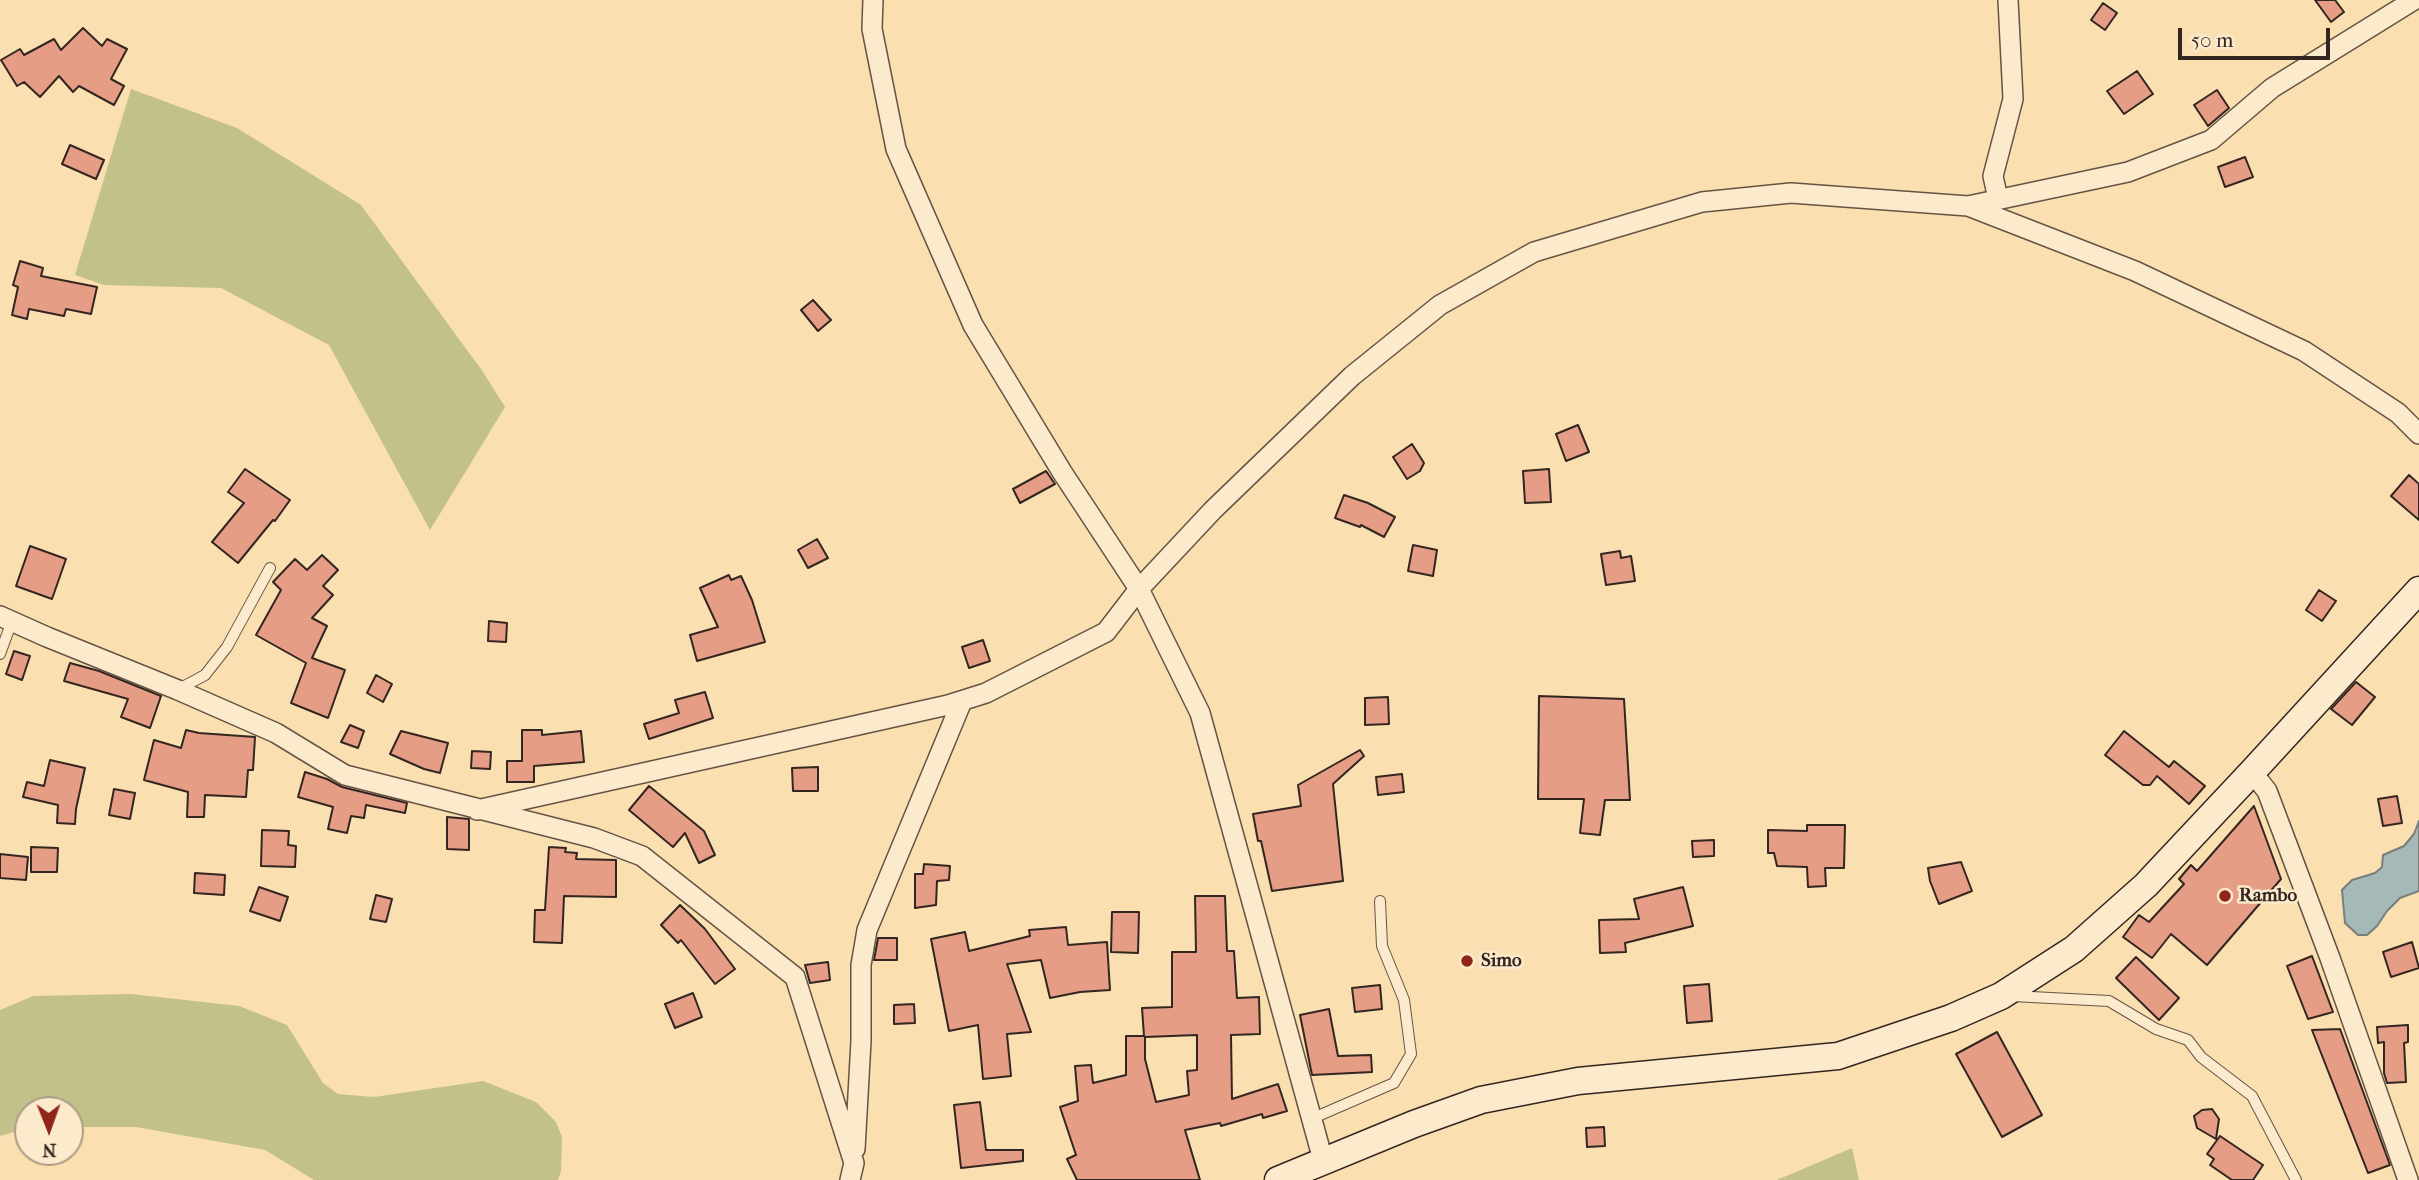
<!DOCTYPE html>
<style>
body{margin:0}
#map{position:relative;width:2419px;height:1180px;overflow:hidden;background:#fadfb0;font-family:"IM FELL French Canon",serif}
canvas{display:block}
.north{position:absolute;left:14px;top:1096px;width:70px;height:70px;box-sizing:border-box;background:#fceacc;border:2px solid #ac9c87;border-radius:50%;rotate:179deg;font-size:19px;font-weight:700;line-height:28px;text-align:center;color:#332620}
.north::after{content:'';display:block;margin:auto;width:24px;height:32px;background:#8f2418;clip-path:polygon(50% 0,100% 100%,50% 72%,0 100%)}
.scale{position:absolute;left:2178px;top:28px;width:152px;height:32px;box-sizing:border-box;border:4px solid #332620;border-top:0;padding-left:9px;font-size:21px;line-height:24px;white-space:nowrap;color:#332620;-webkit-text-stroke:5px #fceacc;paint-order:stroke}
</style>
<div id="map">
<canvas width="2419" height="1180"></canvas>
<div class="north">N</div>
<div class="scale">50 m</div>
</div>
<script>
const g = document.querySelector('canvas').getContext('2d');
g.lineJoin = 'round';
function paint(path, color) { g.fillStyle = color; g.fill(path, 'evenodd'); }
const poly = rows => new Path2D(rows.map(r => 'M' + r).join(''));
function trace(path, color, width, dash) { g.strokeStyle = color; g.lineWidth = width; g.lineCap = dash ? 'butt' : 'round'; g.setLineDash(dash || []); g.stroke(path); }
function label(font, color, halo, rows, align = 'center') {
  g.font = font + ' "IM FELL French Canon",serif'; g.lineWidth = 5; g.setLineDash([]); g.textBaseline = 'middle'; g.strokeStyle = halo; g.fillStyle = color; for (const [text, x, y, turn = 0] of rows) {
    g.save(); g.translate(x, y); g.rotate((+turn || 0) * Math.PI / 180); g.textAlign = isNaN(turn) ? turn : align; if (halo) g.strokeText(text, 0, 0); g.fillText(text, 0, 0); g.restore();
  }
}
paint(poly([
 [131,89,237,128,361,205,483,372,505,407,430,530,329,345,221,288,104,285,75,275],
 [131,994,239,1006,287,1025,323,1083,338,1094,374,1097,483,1081,536,1102,556,1122,562,1137,561,1171,558,1180,314,1180,265,1150,136,1127,70,1127,70,1110,28,1110,28,1128,0,1136,0,1010,33,996],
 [1852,1148,1859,1180,1777,1180]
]), '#c1c189');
const water = poly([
 [2419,821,2419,891,2400,898,2387,911,2377,926,2367,935,2358,935,2345,923,2342,890,2352,880,2375,873,2382,867,2383,855,2404,846,2414,834,2419,821]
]);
paint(water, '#a5b9b8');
trace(water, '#777e7b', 2);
const building = poly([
 [2315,0,2335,0,2344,12,2331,22,2315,0],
 [2103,3,2117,13,2105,30,2091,20,2103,3],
 [83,28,102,46,107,39,127,49,111,79,124,86,114,105,79,86,73,92,59,76,40,97,24,82,17,86,1,60,20,49,24,55,54,39,61,50,83,28],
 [2137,71,2153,94,2124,114,2107,91,2137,71],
 [2217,90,2229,108,2208,126,2194,105,2217,90],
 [70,145,104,160,96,179,62,164,70,145],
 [2245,157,2253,177,2225,187,2218,167,2245,157],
 [20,261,43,268,41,276,97,287,91,314,66,309,64,316,29,309,27,319,12,315,18,287,13,285,20,261],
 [813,300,831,320,818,331,801,310,813,300],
 [1578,425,1589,452,1566,461,1556,434,1578,425],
 [1412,444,1424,463,1420,471,1407,479,1393,457,1412,444],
 [245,469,290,500,275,521,273,520,238,563,212,542,244,503,228,492,245,469],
 [1549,469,1551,502,1525,503,1523,471,1549,469],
 [1046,471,1055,484,1020,503,1013,489,1046,471],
 [2409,475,2419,484,2419,520,2391,496,2409,475],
 [1344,495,1368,503,1395,517,1384,537,1361,525,1360,527,1335,518,1344,495],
 [817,539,828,558,808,568,798,550,817,539],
 [1413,545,1437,550,1433,576,1408,571,1413,545],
 [30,546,66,559,52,599,16,586,30,546],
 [1620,551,1621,558,1631,556,1635,581,1606,585,1601,554,1620,551],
 [322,555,338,570,323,586,333,595,312,618,327,626,312,658,345,670,328,718,291,703,306,663,256,635,281,590,273,582,295,559,307,570,322,555],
 [729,575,731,580,741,576,752,600,765,642,697,661,690,635,718,627,700,588,729,575],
 [2319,590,2336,601,2322,621,2306,610,2319,590],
 [489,621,507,623,506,642,488,641,489,621],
 [983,640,990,661,969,668,962,647,983,640],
 [14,651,30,656,22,680,6,674,14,651],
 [70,663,99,671,161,696,150,728,121,717,128,699,64,681,70,663],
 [376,675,392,684,383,702,367,693,376,675],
 [2356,682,2375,697,2352,725,2331,709,2356,682],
 [705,692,713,718,649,739,644,724,679,713,675,700,705,692],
 [1539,696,1624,699,1630,800,1605,800,1600,835,1580,833,1584,799,1538,799,1539,696],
 [1388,697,1389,724,1365,725,1365,698,1388,697],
 [350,725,364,731,358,748,341,742,350,725],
 [186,730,199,733,255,737,253,770,248,770,246,797,205,795,204,817,187,817,188,792,144,780,154,740,181,748,186,730],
 [522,730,542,730,542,735,581,731,584,762,534,766,534,782,507,782,507,761,522,761,522,730],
 [401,731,448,743,440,773,424,769,390,754,401,731],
 [2124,731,2169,767,2174,761,2205,786,2189,804,2157,776,2150,785,2143,785,2105,755,2124,731],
 [1360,750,1364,756,1333,784,1343,881,1272,891,1261,841,1258,841,1253,814,1301,806,1298,785,1360,750],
 [472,751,491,752,490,769,471,768,472,751],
 [50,760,85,768,76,809,75,824,57,823,58,805,23,797,27,782,44,786,50,760],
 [818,767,818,791,793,791,792,768,818,767],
 [305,772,327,779,342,787,407,803,405,813,366,805,364,818,351,816,347,833,328,829,333,807,298,797,305,772],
 [1402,774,1404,792,1378,795,1376,777,1402,774],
 [649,786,704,831,715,855,699,863,685,833,673,847,629,810,649,786],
 [114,789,135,793,130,819,109,815,114,789],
 [2397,796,2402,823,2383,826,2378,799,2397,796],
 [2254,806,2281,879,2207,965,2171,934,2152,958,2123,937,2139,915,2149,922,2184,884,2179,879,2191,865,2197,871,2254,806],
 [447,817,469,819,469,850,447,849,447,817],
 [1807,825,1845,825,1844,868,1825,868,1826,886,1808,887,1807,867,1777,866,1774,853,1768,853,1768,830,1807,831,1807,825],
 [262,830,289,831,288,845,296,846,295,867,261,866,262,830],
 [1714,840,1714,856,1693,857,1692,841,1714,840],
 [31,847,58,848,57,872,31,872,31,847],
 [549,847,566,848,565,852,577,853,576,859,616,860,616,897,564,896,562,943,534,942,535,910,545,910,549,847],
 [0,854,28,857,26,880,0,878,0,854],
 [1961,862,1972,891,1939,904,1930,881,1928,868,1961,862],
 [924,864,950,866,949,880,937,881,936,905,915,908,915,874,923,874,924,864],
 [195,873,225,875,224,895,194,893,195,873],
 [259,887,288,897,280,921,250,911,259,887],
 [1683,887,1693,926,1625,943,1626,952,1600,953,1599,920,1639,919,1634,899,1683,887],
 [376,895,392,899,386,922,370,919,376,895],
 [1195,896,1225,896,1227,951,1234,951,1237,998,1259,997,1260,1034,1231,1035,1232,1099,1278,1084,1287,1111,1263,1118,1262,1114,1221,1126,1220,1123,1185,1130,1200,1180,1077,1180,1067,1159,1076,1155,1060,1107,1078,1101,1075,1066,1091,1065,1093,1083,1126,1075,1126,1036,1144,1036,1142,1008,1172,1007,1172,952,1196,952,1195,896],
 [1197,1035,1197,1070,1187,1071,1189,1095,1156,1102,1145,1059,1145,1037,1197,1035],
 [680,905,705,929,735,969,715,984,681,940,678,943,661,925,680,905],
 [1112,912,1139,912,1138,953,1111,952,1112,912],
 [1066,927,1068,945,1107,942,1110,990,1080,992,1050,998,1041,960,1007,964,1031,1032,1007,1034,1011,1076,983,1079,978,1025,949,1031,931,939,965,932,969,951,1030,936,1029,930,1066,927],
 [878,938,897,938,897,960,874,960,878,938],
 [2412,942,2419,968,2391,977,2383,952,2412,942],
 [2312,956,2333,1012,2308,1019,2287,966,2312,956],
 [2136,957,2179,998,2159,1020,2116,978,2136,957],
 [828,962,830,980,810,983,805,965,828,962],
 [1709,984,1712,1021,1687,1023,1684,986,1709,984],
 [1380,985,1382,1009,1355,1012,1352,988,1380,985],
 [693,993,702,1017,675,1028,665,1004,693,993],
 [914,1004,915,1023,894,1024,894,1005,914,1004],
 [1329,1009,1338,1056,1371,1055,1372,1072,1312,1075,1300,1015,1329,1009],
 [2408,1025,2408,1042,2404,1043,2406,1082,2387,1083,2384,1073,2384,1042,2378,1043,2377,1027,2408,1025],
 [2340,1029,2390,1165,2368,1173,2312,1030,2340,1029],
 [1997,1032,2042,1115,2002,1137,1956,1054,1997,1032],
 [980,1102,986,1150,1023,1150,1023,1161,961,1168,954,1105,980,1102],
 [2212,1109,2219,1119,2216,1139,2197,1128,2194,1116,2202,1110,2212,1109],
 [1604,1127,1605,1146,1587,1147,1586,1128,1604,1127],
 [2220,1136,2263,1165,2253,1180,2232,1180,2210,1165,2214,1159,2207,1154,2220,1136]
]);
paint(building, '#e69d85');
trace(building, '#332620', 2);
const service = poly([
 [0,654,12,621],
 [179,689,205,675,227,647,270,568],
 [2012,996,2109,1001,2156,1029,2188,1040,2201,1057,2252,1096,2296,1180],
 [1311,1119,1394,1083,1411,1054,1404,1000,1382,946,1380,901]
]);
const minor = poly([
 [873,0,872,29,896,149,973,325,1062,472,1139,589,1200,713,1323,1160],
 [1998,199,1993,176,2013,99,2008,0],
 [1968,206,2128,172,2211,140,2272,88,2414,0],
 [0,616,47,637,178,690,276,733,345,775,594,838,642,856,795,977,854,1163,850,1180],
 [2252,772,2267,791,2330,958,2408,1180],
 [477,810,948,705,986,693,1106,632,1139,589,1213,510,1352,376,1440,305,1534,252,1702,202,1791,193,1968,206,2135,271,2304,351,2398,413,2419,434],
 [855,1149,861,1041,861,965,867,930,962,701]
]);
const secondary = poly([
 [1278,1180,1414,1124,1481,1100,1578,1081,1838,1056,1951,1018,2001,996,2074,949,2146,885,2252,772,2419,590]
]);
trace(service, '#655444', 12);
trace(minor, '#655444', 22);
trace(secondary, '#332620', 29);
trace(service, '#fceacc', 10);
trace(minor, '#fceacc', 19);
trace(secondary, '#fceacc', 26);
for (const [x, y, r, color] of [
 [2225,896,7,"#8f2418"],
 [1467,961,7,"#8f2418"]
]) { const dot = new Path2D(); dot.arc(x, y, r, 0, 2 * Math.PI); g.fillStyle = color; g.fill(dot); trace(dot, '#fceacc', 2.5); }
label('bold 19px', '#332620', '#fceacc', [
 ["Rambo",2239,896],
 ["Simo",1481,961]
], 'left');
</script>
